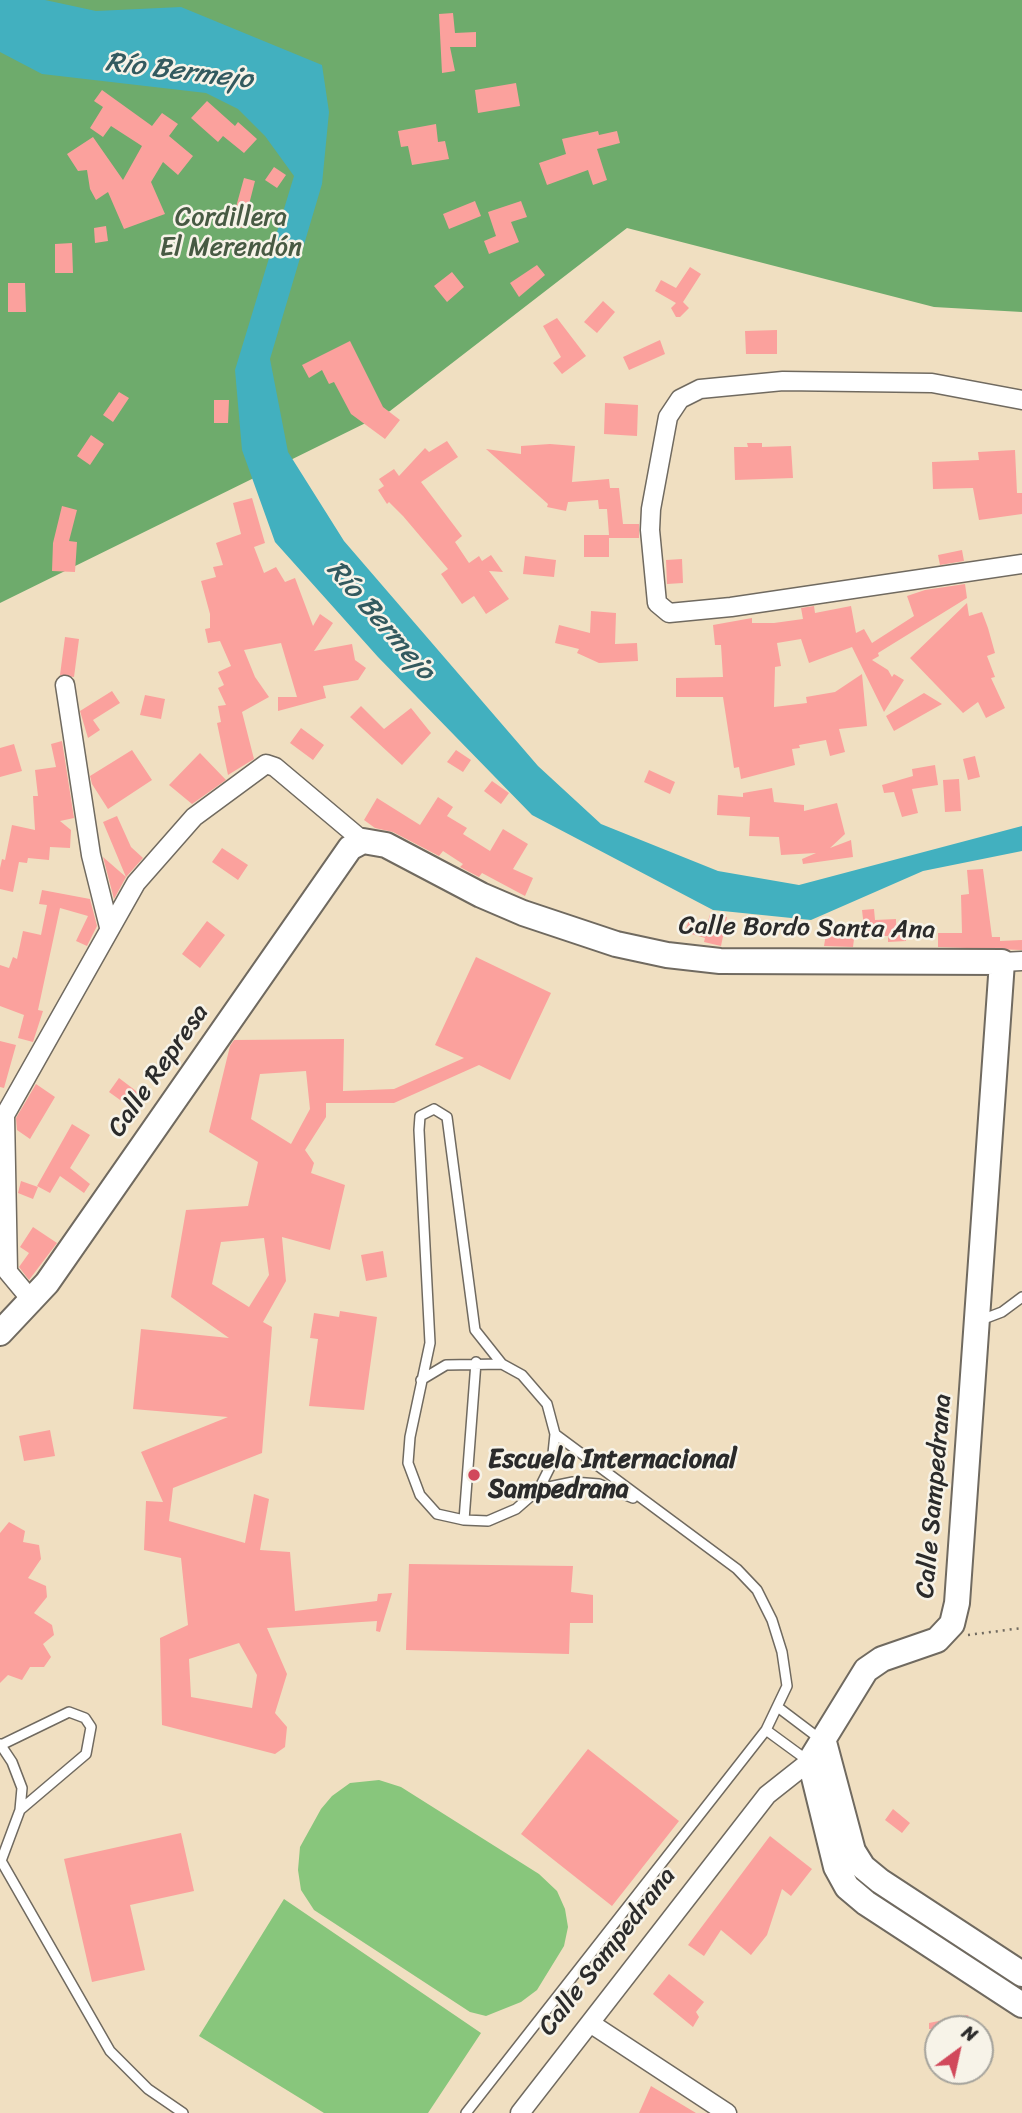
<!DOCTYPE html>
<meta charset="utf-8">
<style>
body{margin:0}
#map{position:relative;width:1022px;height:2113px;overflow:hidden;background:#f0dfc1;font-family:Sriracha,sans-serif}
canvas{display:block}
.north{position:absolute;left:924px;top:2015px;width:70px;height:70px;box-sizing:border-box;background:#f7f3e8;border:2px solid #a5a39c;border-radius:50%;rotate:33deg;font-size:19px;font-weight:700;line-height:28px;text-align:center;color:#2b2b2b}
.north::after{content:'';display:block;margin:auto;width:24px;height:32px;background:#d1495b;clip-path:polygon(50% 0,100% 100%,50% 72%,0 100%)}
</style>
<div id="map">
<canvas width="1022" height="2113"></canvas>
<div class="north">N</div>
</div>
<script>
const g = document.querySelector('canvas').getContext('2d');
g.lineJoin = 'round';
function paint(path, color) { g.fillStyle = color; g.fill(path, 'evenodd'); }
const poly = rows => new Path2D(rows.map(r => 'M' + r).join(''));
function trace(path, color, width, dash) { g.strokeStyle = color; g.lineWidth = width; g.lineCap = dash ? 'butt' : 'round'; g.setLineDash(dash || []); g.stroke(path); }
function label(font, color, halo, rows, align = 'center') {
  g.font = font + ' Sriracha,sans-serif'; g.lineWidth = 5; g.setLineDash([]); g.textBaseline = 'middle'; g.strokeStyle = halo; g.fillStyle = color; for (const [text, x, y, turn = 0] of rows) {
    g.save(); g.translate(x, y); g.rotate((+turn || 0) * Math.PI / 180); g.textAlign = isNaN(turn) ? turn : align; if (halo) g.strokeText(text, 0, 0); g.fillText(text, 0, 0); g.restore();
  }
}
paint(poly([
 [379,1780,401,1787,539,1874,557,1891,565,1909,568,1927,564,1946,537,1990,521,2002,486,2016,470,2012,314,1910,301,1890,298,1870,300,1847,321,1809,332,1796,350,1783],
 [284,1899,481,2033,428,2113,324,2113,199,2036]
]), '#88c67c');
paint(poly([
 [0,0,1022,0,1022,312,934,307,627,228,390,411,0,603]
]), '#6eab6c');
paint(poly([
 [0,0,45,0,96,11,181,7,322,65,329,112,322,184,270,359,288,452,344,541,538,766,601,824,718,871,799,885,1022,826,1022,851,923,871,811,920,713,910,532,815,378,657,275,542,242,450,235,370,294,176,265,136,238,109,206,93,42,74,0,52]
]), '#42b0bf');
paint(poly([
 [453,13,455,33,476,32,476,47,450,47,455,71,442,73,439,14],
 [516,83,520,106,478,113,475,90],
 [102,90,152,126,162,113,178,124,169,136,193,156,178,175,163,162,151,182,165,214,124,229,108,192,96,200,90,189,87,170,78,171,67,154,93,137,123,180,142,146,111,126,103,137,90,128,103,107,94,101],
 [207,101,235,126,238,122,257,139,244,153,223,136,218,142,191,118],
 [436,124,438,142,445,141,449,159,412,165,408,146,401,147,398,131],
 [598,131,599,135,617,131,620,143,597,149,607,180,593,185,588,170,547,185,539,163,566,154,562,139],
 [274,167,286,175,277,188,265,180],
 [244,178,255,181,243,228,231,225],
 [475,201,481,216,449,229,443,214],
 [521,201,527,217,511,222,519,242,489,254,484,241,496,236,488,212],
 [106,226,108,241,95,243,94,228],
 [72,243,73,273,55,273,55,244],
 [537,265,545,275,519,297,510,283],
 [690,267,701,274,683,302,689,308,680,317,676,317,671,308,676,303,655,291,661,280,676,288],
 [452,272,464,287,447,302,434,286],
 [8,283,25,283,26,312,8,312],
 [603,301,615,312,597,333,584,322],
 [557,318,586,356,562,374,553,363,561,357,543,326],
 [777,330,777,354,746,354,745,331],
 [660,340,665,354,629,370,623,357],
 [350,341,383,407,400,420,385,439,351,414,334,382,329,384,322,370,309,378,302,365],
 [119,392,129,398,113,422,103,415],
 [214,400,229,400,228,423,214,423],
 [605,403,638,405,637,436,604,434],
 [91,435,104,444,90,465,77,456],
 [447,441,458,457,421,482,462,536,455,542,469,563,479,556,482,561,491,555,503,572,489,571,509,599,486,614,474,596,462,604,441,574,448,569,403,516,389,502,387,504,378,490,384,486,379,479,394,469,399,476,425,448,429,452],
 [747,443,762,443,762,447,791,446,793,478,735,480,734,447,748,447],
 [550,444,575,446,572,482,609,479,610,488,619,488,623,524,639,524,639,538,609,538,609,557,584,557,584,535,609,535,607,509,599,509,598,500,568,502,566,511,547,507,548,504,486,449,521,454,521,446],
 [1015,450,1017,493,1022,493,1022,514,979,520,973,488,933,489,932,462,979,460,978,452],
 [252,498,265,543,254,547,264,573,276,567,285,582,295,578,313,626,320,614,333,623,314,651,352,644,355,660,366,668,358,680,323,686,326,698,278,711,278,697,297,697,281,643,244,650,255,677,269,697,242,712,254,759,228,775,217,723,221,722,218,706,226,705,218,688,224,685,218,672,231,666,220,641,208,643,205,629,210,628,210,614,201,581,216,577,213,567,223,565,216,543,241,534,233,503],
 [62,506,77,510,69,541,77,542,75,572,52,571,53,543],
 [962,550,964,561,940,565,938,555],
 [525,556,556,560,554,577,523,574],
 [682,559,683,583,667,584,666,560],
 [965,584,967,598,878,653,879,656,872,660,888,670,892,677,894,674,904,680,884,712,852,647,809,663,801,639,777,643,781,666,775,667,774,707,807,703,806,697,835,692,862,674,867,726,839,729,845,752,830,756,826,740,799,745,800,748,792,749,795,765,741,779,739,767,734,768,723,697,676,697,676,678,723,677,721,645,715,645,713,625,752,618,752,623,774,623,803,619,801,608,814,606,815,613,851,606,856,633,864,629,872,643,914,616,907,596,925,590],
 [967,603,969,616,982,612,988,628,995,653,987,656,995,677,991,678,1005,708,986,718,978,702,963,713,910,658],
 [591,611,616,613,615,644,637,643,638,661,599,663,577,653,579,649,555,643,559,625,590,633],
 [65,637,79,639,74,677,60,675],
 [112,691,120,703,93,720,100,730,88,738,80,711],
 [924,693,942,704,894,731,886,716],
 [145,695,165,699,161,719,140,715],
 [361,706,384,729,411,708,431,733,402,765,350,717],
 [301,728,324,745,313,760,290,743],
 [62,741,74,818,60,821,71,830,70,848,50,847,49,860,28,858,27,863,19,862,13,892,0,889,0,868,2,859,5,860,12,825,35,830,33,796,38,796,35,770,56,767,51,744],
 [14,744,22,771,0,777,0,748],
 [132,750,152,780,108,809,92,784,90,776],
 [456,750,471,760,463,772,447,762],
 [200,753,226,780,192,804,169,785],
 [975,756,980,777,968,780,963,759],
 [935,765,938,785,912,789,918,813,902,817,894,792,884,793,882,785,913,776,912,769],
 [649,770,675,782,670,794,644,782],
 [959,779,961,811,945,812,943,780],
 [492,781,509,793,501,804,484,791],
 [772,788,774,802,804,805,804,811,837,803,845,834,830,848,851,840,853,857,803,864,802,859,816,853,781,855,779,837,749,836,750,817,717,815,718,795,743,797,743,793],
 [438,797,453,807,447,816,467,828,463,834,490,851,503,829,528,844,513,869,533,878,525,896,482,873,479,877,460,867,463,864,443,851,439,856,393,832,375,828,364,820,377,798,420,825],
 [117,816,131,847,143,858,126,877,103,822],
 [222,848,248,865,238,880,212,862],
 [103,857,126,877,114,899],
 [983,869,992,937,1000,937,1000,941,1022,940,1022,950,938,947,938,933,962,933,961,895,969,894,967,870],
 [42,890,90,899,97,926,87,946,76,941,88,916,60,908,38,1010,43,1011,33,1042,18,1038,24,1015,0,1006,0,965,9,968,13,957,17,959,23,931,41,935,47,905,39,904],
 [874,909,875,920,896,919,896,924,906,924,906,941,888,942,888,936,865,936,862,910],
 [710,914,727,917,721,946,704,942,705,938,685,932,689,920,707,925],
 [207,921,225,935,200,968,182,954],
 [826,934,854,939,853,947,824,946],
 [476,957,551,993,510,1080,479,1065,394,1103,326,1103,326,1117,305,1150,314,1163,311,1173,345,1185,330,1250,282,1237,286,1281,263,1322,272,1327,262,1453,173,1488,169,1521,245,1543,254,1494,269,1499,260,1550,290,1552,295,1611,377,1601,378,1594,392,1593,380,1632,376,1631,377,1621,267,1628,287,1674,275,1713,287,1727,285,1747,275,1754,162,1725,160,1638,188,1625,181,1558,144,1550,146,1501,163,1502,141,1452,228,1417,133,1409,141,1329,229,1338,171,1297,186,1210,248,1206,258,1162,209,1132,230,1046,234,1040,344,1039,343,1091,394,1089,464,1058,435,1045],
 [306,1071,310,1109,291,1144,251,1119,260,1074],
 [264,1238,269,1275,249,1307,212,1284,221,1242],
 [239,1643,257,1675,252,1708,191,1697,189,1659],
 [0,1041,16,1045,4,1088,0,1087],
 [119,1078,144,1097,134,1110,109,1092],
 [36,1084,55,1097,30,1139,17,1130,16,1118],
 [72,1124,90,1135,70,1168,90,1184,84,1193,60,1176,50,1193,37,1186],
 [21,1181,38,1187,33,1199,18,1193],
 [33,1227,57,1243,29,1280,19,1267,29,1253,20,1247],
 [383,1251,387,1277,366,1281,361,1255],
 [340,1311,377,1317,364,1410,309,1406,318,1339,310,1338,314,1313,339,1317],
 [50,1430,55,1456,24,1461,19,1436],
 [9,1522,25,1531,23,1542,39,1545,41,1559,28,1578,46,1586,47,1597,34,1613,52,1625,54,1635,43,1644,51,1657,44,1667,30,1667,22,1680,8,1675,0,1683,0,1533],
 [409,1564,573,1566,571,1592,593,1595,593,1623,570,1623,569,1654,406,1650],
 [588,1749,679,1821,612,1906,521,1834],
 [893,1809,910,1823,902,1833,885,1820],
 [181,1833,194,1891,130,1905,145,1970,92,1982,64,1859],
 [770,1836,812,1869,791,1896,782,1889,767,1935,751,1955,721,1930,704,1956,688,1945],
 [669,1974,704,2002,696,2012,699,2017,693,2027,653,1994],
 [968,2015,973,2029,929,2029,929,2023],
 [651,2086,696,2113,639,2113]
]), '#fba19d');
const lane = poly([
 [434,1109,447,1117,475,1330,502,1364,522,1375,547,1404,555,1434,552,1463,539,1489,516,1509,488,1521,464,1520,437,1514,420,1495,408,1463,410,1437,430,1343,419,1130,420,1116,434,1109],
 [981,1320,1002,1312,1022,1297],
 [421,1380,446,1365,502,1364],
 [539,1489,573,1482,599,1484,633,1498],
 [464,1520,476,1362],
 [779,1708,820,1739],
 [766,1730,807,1760],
 [0,1744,12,1762,22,1788,20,1810,1,1861],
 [1,1745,69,1712,85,1718,91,1727,86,1754,20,1810],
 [0,1859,110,2051,148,2089,183,2113],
 [466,2113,766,1730,787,1686,782,1652,772,1620,757,1590,737,1569,555,1434]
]);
const street = poly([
 [1022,400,932,383,783,381,700,389,680,399,668,417,651,509,650,530,657,603,669,613,731,607,1022,564],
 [65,685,91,855,109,927],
 [1002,962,1022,961],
 [33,1302,8,1272,5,1115,136,883,194,817,266,764,275,767,363,841],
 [590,2023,727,2113],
 [520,2113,767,1795,810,1761]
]);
const secondary = poly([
 [0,1333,47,1283,350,848,363,841,386,845,481,895,523,913,616,944,667,955,720,961,1002,962,957,1603,952,1624,937,1640,882,1659,866,1670,810,1761,836,1867,847,1887,866,1903,1022,2005],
 [824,1742,853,1851,863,1867,880,1881,1022,1974]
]);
trace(lane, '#706a60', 12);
trace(street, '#706a60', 21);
trace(secondary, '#706a60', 28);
trace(poly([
 [968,1635,1022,1628]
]), '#706a60', 2.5, [2, 5]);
trace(lane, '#fff', 9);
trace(street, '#fff', 18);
trace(secondary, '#fff', 24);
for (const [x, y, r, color] of [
 [474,1475,7,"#d1495b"]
]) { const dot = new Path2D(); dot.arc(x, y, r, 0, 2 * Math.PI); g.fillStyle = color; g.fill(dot); trace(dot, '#f7f3e8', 2.5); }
label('26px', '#475a43', '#f7f3e8', [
 ["Cordillera",231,218],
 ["El Merendón",231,248]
]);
label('26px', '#2b2b2b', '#f7f3e8', [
 ["Calle Bordo Santa Ana",807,929,1],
 ["Calle Represa",159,1071,-55],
 ["Calle Sampedrana",935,1496,-85],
 ["Calle Sampedrana",608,1952,-52]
]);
label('bold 26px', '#2b2b2b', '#f7f3e8', [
 ["Escuela Internacional",488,1460],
 ["Sampedrana",488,1490]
], 'left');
label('italic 28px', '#335a5f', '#f7f3e8', [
 ["Río Bermejo",179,72,7],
 ["Río Bermejo",380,621,49]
]);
</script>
